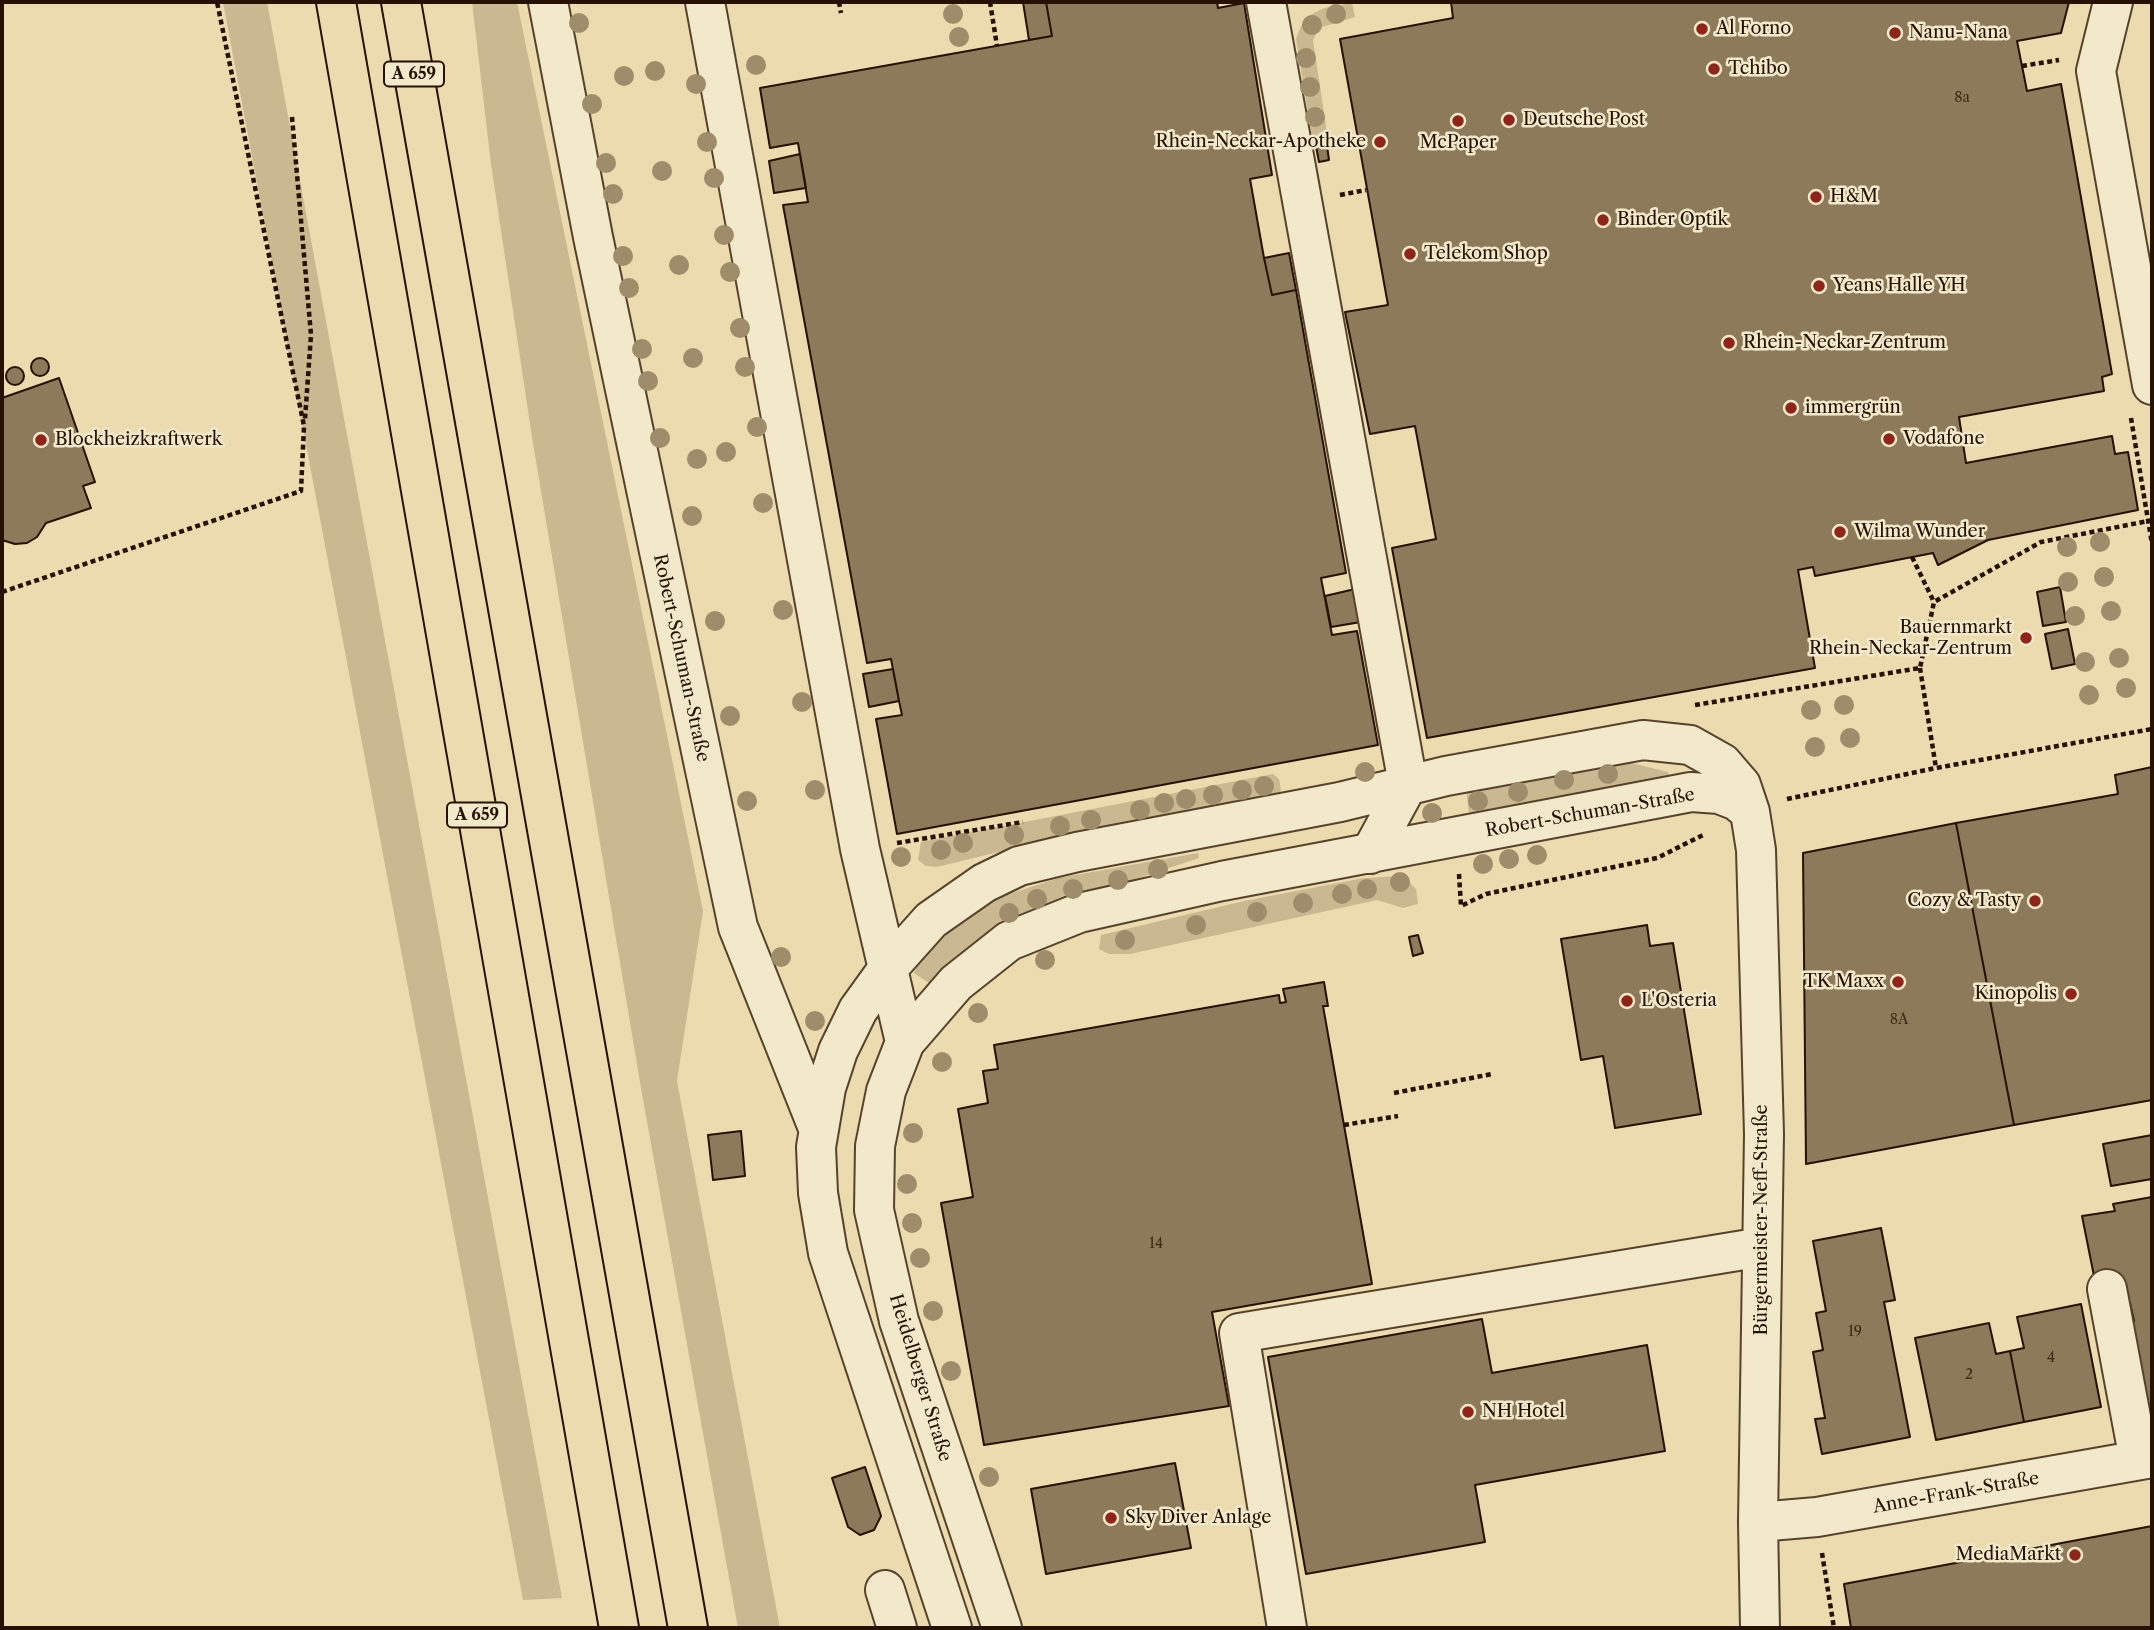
<!DOCTYPE html>
<meta charset="utf-8">
<style>
body{margin:0}
#map{position:relative;width:2154px;height:1630px;overflow:hidden;background:#ebdbae;font-family:"Libre Caslon Text",serif}
canvas{display:block}
.frame{position:absolute;inset:0;border:4px solid #261000;pointer-events:none}
</style>
<div id="map">
<canvas width="2154" height="1630"></canvas>
<div class="frame"></div>
</div>
<script>
const g = document.querySelector('canvas').getContext('2d');
g.lineJoin = 'round';
function paint(path, color) { g.fillStyle = color; g.fill(path, 'evenodd'); }
const poly = rows => new Path2D(rows.map(r => 'M' + r).join(''));
function trace(path, color, width, dash) { g.strokeStyle = color; g.lineWidth = width; g.lineCap = dash ? 'butt' : 'round'; g.setLineDash(dash || []); g.stroke(path); }
function label(font, color, halo, rows, align = 'center') {
  g.font = font + ' "Libre Caslon Text",serif'; g.lineWidth = 5; g.setLineDash([]); g.textBaseline = 'middle'; g.strokeStyle = halo; g.fillStyle = color; for (const [text, x, y, turn = 0] of rows) {
    g.save(); g.translate(x, y); g.rotate((+turn || 0) * Math.PI / 180); g.textAlign = isNaN(turn) ? turn : align; if (halo) g.strokeText(text, 0, 0); g.fillText(text, 0, 0); g.restore();
  }
}
paint(poly([
 [223,2,267,2,562,1598,523,1600],
 [472,2,517,2,703,911,677,1081,780,1628,738,1628,641,1088,532,437,491,164],
 [1352,3,1355,17,1319,28,1313,40,1327,133,1312,137,1296,39,1301,26,1310,15,1324,8],
 [1615,759,1668,772,1670,779,1469,814,1466,787],
 [1273,774,1279,779,1281,790,1277,796,1031,844,937,867,926,866,918,860,921,842],
 [1198,853,1199,858,1070,901,932,985,914,973,917,964,943,937,980,909,1009,894,1059,878],
 [1403,876,1416,889,1418,904,1403,908,1377,900,1130,954,1109,954,1099,949,1101,935,1244,901,1364,878]
]), '#cab890');
const building = poly([
 [1023,2,1046,2,1052,36,1029,40,1023,2],
 [1046,2,1217,2,1218,8,1244,3,1272,175,1250,179,1264,258,1272,295,1296,290,1346,573,1321,578,1332,635,1357,631,1378,745,897,834,876,719,902,715,899,701,891,659,867,663,783,205,808,202,798,143,770,148,760,88,1052,36,1046,2],
 [1451,2,2069,2,2061,33,2017,41,2027,91,2061,84,2112,374,2102,377,2104,391,1959,417,1966,463,2112,436,2115,454,2128,452,2138,510,1988,540,1938,565,1933,553,1815,576,1813,567,1798,570,1815,668,1427,738,1392,548,1436,539,1415,426,1370,434,1345,312,1388,305,1340,39,1453,18,1451,2],
 [1326,139,1329,160,1319,162,1315,141,1326,139],
 [800,154,806,188,774,193,769,161,800,154],
 [1289,253,1296,290,1272,295,1264,258,1289,253],
 '31 367a9 9 0 1 1 18 0a9 9 0 1 1-18 0Z',
 '6 376a9 9 0 1 1 18 0a9 9 0 1 1-18 0Z',
 [59,378,95,482,83,486,91,508,46,523,37,537,27,543,15,544,2,540,2,398,59,378],
 [2060,587,2066,622,2043,626,2037,592,2060,587],
 [1355,589,1361,622,1331,627,1325,596,1355,589],
 [2068,629,2075,664,2052,669,2045,634,2068,629],
 [893,669,899,701,869,707,863,674,893,669],
 [2152,767,2152,1100,2014,1125,1956,823,2118,794,2115,775,2152,767],
 [1956,823,2014,1125,1806,1164,1803,853,1956,823],
 [1647,925,1650,946,1673,943,1701,1114,1615,1128,1603,1056,1581,1060,1561,939,1647,925],
 [1418,935,1423,953,1413,956,1409,937,1418,935],
 [1324,982,1328,1006,1323,1006,1372,1284,1212,1312,1229,1406,984,1445,941,1203,973,1197,958,1109,988,1103,983,1071,998,1069,994,1045,1279,995,1280,1003,1286,1002,1283,989,1324,982],
 [741,1131,745,1176,713,1180,708,1135,741,1131],
 [2152,1135,2152,1179,2111,1186,2103,1144,2152,1135],
 [2152,1197,2152,1408,2136,1411,2128,1322,2134,1321,2130,1303,2124,1304,2096,1286,2082,1216,2115,1211,2113,1204,2152,1197],
 [1881,1228,1895,1300,1884,1302,1910,1437,1822,1454,1815,1419,1825,1418,1813,1352,1823,1350,1816,1313,1826,1311,1813,1241,1881,1228],
 [2081,1304,2101,1407,2024,1422,2010,1351,2024,1348,2017,1317,2081,1304],
 [1482,1319,1492,1373,1647,1345,1665,1451,1475,1485,1485,1542,1306,1574,1268,1357,1482,1319],
 [1989,1323,1996,1354,2010,1351,2024,1422,1936,1440,1915,1338,1989,1323],
 [1175,1463,1191,1548,1046,1574,1031,1489,1175,1463],
 [865,1467,881,1516,874,1530,860,1535,848,1527,832,1478,865,1467],
 [2152,1526,2152,1628,1851,1628,1844,1584,2152,1526]
]);
paint(building, '#8c7a5a');
trace(building, '#261000', 2);
const minor = poly([
 [548,2,593,237,738,927,818,1128],
 [705,2,860,849,905,1042],
 [1266,2,1408,784,1370,854],
 [2113,2,2096,71,2152,385],
 [2107,1289,2139,1460],
 [1758,1522,1817,1517,2152,1458],
 [885,1590,897,1628],
 [952,1628,828,1253,818,1193,816,1147,826,1088,838,1051,858,1010,889,967,931,920,984,883,1019,866,1077,852,1340,802,1446,776,1643,740,1690,745,1722,763,1741,785,1750,812,1756,850,1764,1134,1758,1522,1760,1628],
 [1002,1628,899,1321,874,1210,875,1146,886,1091,905,1042,956,983,1009,941,1079,913,1222,881,1691,792,1719,794,1737,801,1750,812],
 [1287,1628,1239,1333,1762,1247]
]);
const highway = poly([
 [336,2,619,1628],
 [401,2,688,1628]
]);
trace(minor, '#57432c', 42);
trace(highway, '#261000', 42);
trace(poly([
 [839,2,841,13],
 [990,2,997,46],
 [2022,66,2059,60],
 [292,117,311,335,305,419],
 [1340,195,1366,190],
 [2131,418,2152,544],
 [1912,557,1934,602],
 [2,592,301,491,304,426,217,2],
 [1920,668,1936,768],
 [1695,705,1920,668,1934,602,2041,542,2148,521],
 [1787,799,1936,768,2152,729],
 [897,843,1023,822],
 [1459,874,1461,906,1486,894,1657,858,1705,834],
 [1394,1093,1492,1074],
 [1344,1125,1398,1116],
 [1822,1553,1834,1628]
]), '#261000', 4.5, [5, 3.5]);
trace(minor, '#f2e8ca', 38);
trace(highway, '#ebdbae', 38);
g.fillStyle = '#9e8c6a';
for (const [x, y] of [
 [953,14],
 [1336,14],
 [579,23],
 [1312,25],
 [959,37],
 [1306,58],
 [756,65],
 [655,71],
 [624,76],
 [696,84],
 [1310,87],
 [592,104],
 [1315,117],
 [707,142],
 [606,163],
 [662,171],
 [714,178],
 [613,194],
 [724,235],
 [623,256],
 [679,265],
 [730,272],
 [629,288],
 [740,328],
 [642,349],
 [693,358],
 [745,367],
 [648,381],
 [757,427],
 [660,438],
 [726,452],
 [697,459],
 [763,503],
 [692,516],
 [2100,542],
 [2067,547],
 [2104,577],
 [2068,582],
 [783,610],
 [2111,611],
 [2075,616],
 [715,621],
 [2119,658],
 [2085,662],
 [2126,688],
 [2089,695],
 [802,702],
 [1844,705],
 [1811,710],
 [730,716],
 [1850,738],
 [1815,747],
 [1365,772],
 [1608,774],
 [1564,780],
 [1264,786],
 [815,790],
 [1242,790],
 [1518,792],
 [1213,795],
 [1186,799],
 [747,801],
 [1478,801],
 [1164,803],
 [1140,810],
 [1432,813],
 [1091,820],
 [1060,826],
 [1014,835],
 [963,843],
 [941,850],
 [1537,855],
 [901,857],
 [1509,859],
 [1483,864],
 [1158,869],
 [1118,880],
 [1400,882],
 [1073,889],
 [1367,889],
 [1342,894],
 [1037,899],
 [1303,903],
 [1257,912],
 [1009,913],
 [1196,925],
 [1125,940],
 [781,957],
 [1045,960],
 [978,1013],
 [815,1021],
 [942,1062],
 [913,1133],
 [907,1184],
 [912,1223],
 [920,1258],
 [933,1311],
 [951,1371],
 [989,1477]
]) { g.beginPath(); g.arc(x, y, 10, 0, 2 * Math.PI); g.fill(); }
for (const [x, y, r, color] of [
 [1702,29,7,"#8f2418"],
 [1895,33,7,"#8f2418"],
 [1714,69,7,"#8f2418"],
 [1509,120,7,"#8f2418"],
 [1458,121,7,"#8f2418"],
 [1380,142,7,"#8f2418"],
 [1816,197,7,"#8f2418"],
 [1603,220,7,"#8f2418"],
 [1410,254,7,"#8f2418"],
 [1819,286,7,"#8f2418"],
 [1729,343,7,"#8f2418"],
 [1791,408,7,"#8f2418"],
 [1889,439,7,"#8f2418"],
 [41,440,7,"#8f2418"],
 [1840,532,7,"#8f2418"],
 [2026,638,7,"#8f2418"],
 [2035,901,7,"#8f2418"],
 [1898,982,7,"#8f2418"],
 [2071,994,7,"#8f2418"],
 [1627,1001,7,"#8f2418"],
 [1468,1412,7,"#8f2418"],
 [1111,1518,7,"#8f2418"],
 [2075,1555,7,"#8f2418"]
]) { const dot = new Path2D(); dot.arc(x, y, r, 0, 2 * Math.PI); g.fillStyle = color; g.fill(dot); trace(dot, '#f2e8ca', 2.5); }
label('14px', '#402a16', null, [
 ["8a",1962,98],
 ["8A",1899,1020],
 ["14",1156,1244],
 ["19",1855,1332],
 ["4",2051,1358],
 ["2",1969,1375]
]);
for (const [x, y, w] of [
 [414,74,60],
 [477,815,60]
]) { const box = new Path2D(); box.roundRect(x - w / 2, y - 12.5, w, 25, 5); g.fillStyle = '#f2e8ca'; g.fill(box); trace(box, '#261000', 2); }
label('bold 16px', '#261000', null, [
 ["A 659",414,74],
 ["A 659",477,815]
]);
label('18px', '#261000', '#f2e8ca', [
 ["Al Forno",1716,29],
 ["Nanu-Nana",1909,33],
 ["Tchibo",1728,69],
 ["Deutsche Post",1523,120],
 ["Rhein-Neckar-Apotheke",1366,142,"right"],
 ["McPaper",1458,143,"center"],
 ["H&M",1830,197],
 ["Binder Optik",1617,220],
 ["Telekom Shop",1424,254],
 ["Yeans Halle YH",1833,286],
 ["Rhein-Neckar-Zentrum",1743,343],
 ["immergrün",1805,408],
 ["Vodafone",1903,439],
 ["Blockheizkraftwerk",55,440],
 ["Wilma Wunder",1854,532],
 ["Bauernmarkt",2012,628,"right"],
 ["Rhein-Neckar-Zentrum",2012,649,"right"],
 ["Cozy & Tasty",2021,901,"right"],
 ["TK Maxx",1884,982,"right"],
 ["Kinopolis",2057,994,"right"],
 ["L'Osteria",1641,1001],
 ["NH Hotel",1482,1412],
 ["Sky Diver Anlage",1125,1518],
 ["MediaMarkt",2061,1555,"right"]
], 'left');
label('18px', '#261000', '#f2e8ca', [
 ["Robert-Schuman-Straße",681,658,78],
 ["Robert-Schuman-Straße",1590,813,-10],
 ["Bürgermeister-Neff-Straße",1762,1220,-90],
 ["Heidelberger Straße",920,1378,73],
 ["Anne-Frank-Straße",1956,1493,-10]
]);
</script>
